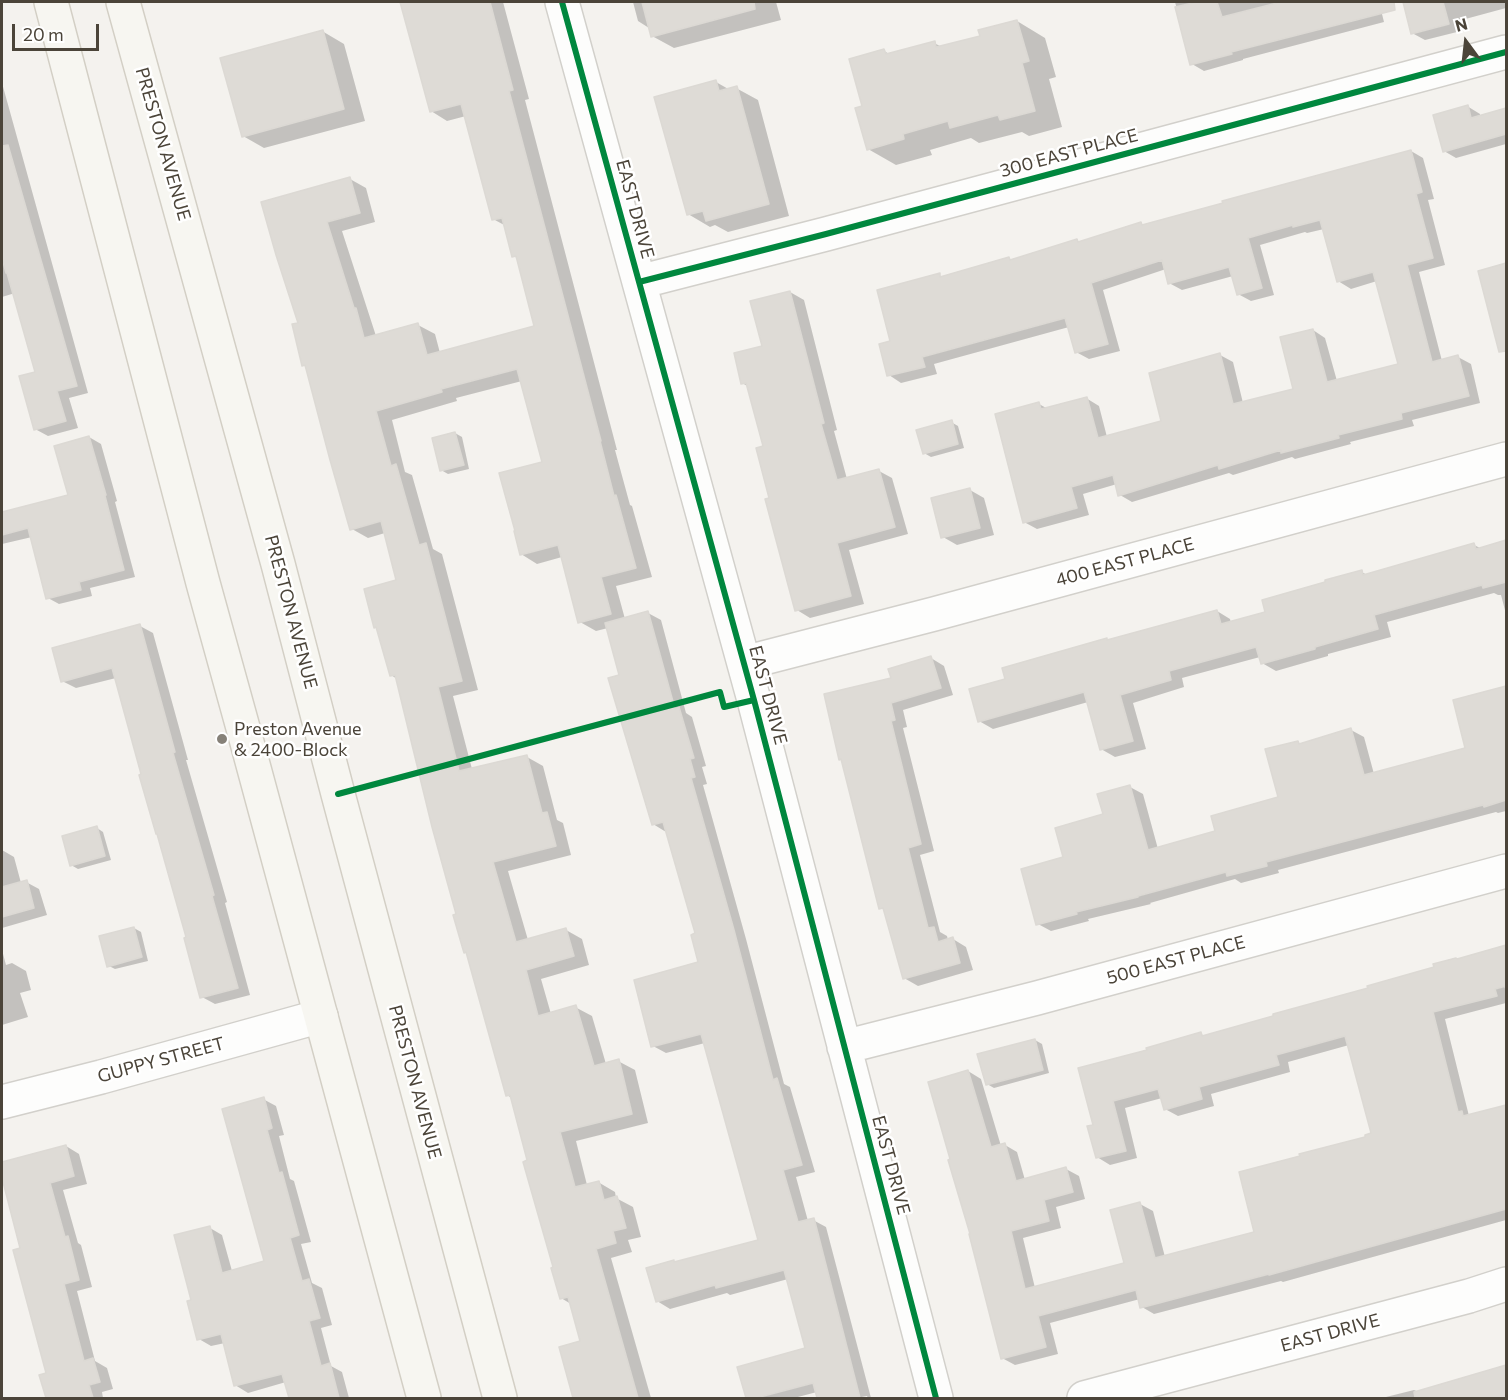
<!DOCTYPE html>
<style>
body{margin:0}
#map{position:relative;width:1508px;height:1400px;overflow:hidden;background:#f4f2ee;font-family:Commissioner,sans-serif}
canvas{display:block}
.frame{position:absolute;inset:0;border:3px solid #4b4439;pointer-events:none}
.north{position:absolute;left:1436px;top:12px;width:60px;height:60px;-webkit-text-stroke:4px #fff;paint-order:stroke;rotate:345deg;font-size:16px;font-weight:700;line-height:24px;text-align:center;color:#4b4439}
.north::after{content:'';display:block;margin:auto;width:21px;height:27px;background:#4b4439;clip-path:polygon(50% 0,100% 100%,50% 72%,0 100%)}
.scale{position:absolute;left:12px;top:24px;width:87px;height:27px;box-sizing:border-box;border:3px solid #4b4439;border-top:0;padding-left:8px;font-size:18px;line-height:21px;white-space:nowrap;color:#4b4439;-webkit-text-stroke:4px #fff;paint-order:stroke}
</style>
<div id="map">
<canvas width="1508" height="1400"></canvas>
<div class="frame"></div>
<div class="north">N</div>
<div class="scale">20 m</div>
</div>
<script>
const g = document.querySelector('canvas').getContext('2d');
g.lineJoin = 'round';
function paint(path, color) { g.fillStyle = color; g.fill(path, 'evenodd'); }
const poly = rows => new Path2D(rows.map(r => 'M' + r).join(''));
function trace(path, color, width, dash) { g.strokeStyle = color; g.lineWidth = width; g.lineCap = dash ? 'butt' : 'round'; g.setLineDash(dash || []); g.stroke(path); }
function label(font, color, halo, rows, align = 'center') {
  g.font = font + ' Commissioner,sans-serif'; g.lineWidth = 5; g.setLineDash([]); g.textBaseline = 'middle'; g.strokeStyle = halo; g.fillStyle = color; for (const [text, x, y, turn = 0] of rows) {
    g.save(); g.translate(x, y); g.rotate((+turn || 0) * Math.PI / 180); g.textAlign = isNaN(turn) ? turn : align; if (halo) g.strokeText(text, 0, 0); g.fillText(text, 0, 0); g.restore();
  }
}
paint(poly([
 [402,2,503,2,529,99,525,100,617,450,615,450,630,505,632,506,652,577,616,586,625,619,648,613,661,620,686,713,692,717,706,766,702,767,707,784,703,785,746,939,784,1084,790,1087,815,1172,796,1177,808,1221,813,1220,826,1227,871,1398,868,1398,867,1396,856,1398,819,1398,817,1392,794,1398,747,1398,739,1368,807,1349,788,1279,730,1295,727,1293,670,1309,657,1301,676,1263,759,1241,705,1043,666,1053,653,1046,700,963,697,935,666,832,653,824,621,676,608,628,596,631,580,622,562,557,537,564,521,554,544,463,522,381,456,398,457,401,392,420,405,472,412,475,433,549,442,554,478,690,453,696,472,769,527,757,543,766,557,820,563,823,571,855,508,871,528,940,566,930,582,939,589,965,541,979,551,1014,575,1007,592,1016,606,1064,618,1061,635,1070,648,1123,576,1141,587,1185,598,1182,615,1192,616,1198,633,1207,641,1237,628,1240,632,1252,611,1258,651,1398,575,1398,561,1348,582,1342,571,1304,561,1298,513,1099,507,1095,467,953,465,952,458,915,397,679,391,675,398,581,385,533,368,538,352,529,308,367,304,365,300,324,277,254,350,179,366,188,375,222,342,231,376,336,418,325,435,334,440,353,536,327,518,259,514,256,506,226,493,219,466,116,447,121,431,111],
 [633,2,776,2,781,20,674,48,652,36,649,28,638,21],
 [1175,2,1379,2,1384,22,1243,59,1243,60,1204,71,1192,64],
 [1404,2,1506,2,1506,8,1458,21,1461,31,1425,40,1412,33],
 [1017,21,1045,38,1056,77,1049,79,1062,127,1029,136,1022,132,979,143,971,138,930,150,932,155,896,165,868,149,864,107,884,51,891,55,934,43,942,47,982,37],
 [322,31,344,44,365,121,264,148,243,136],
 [716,82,730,90,736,88,758,100,789,216,728,232,715,225,710,227,688,214],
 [2,83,88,393,69,398,78,428,48,436,35,429,37,373,15,293,2,297,2,263,4,262,2,252],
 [1467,106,1480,114,1480,117,1506,110,1506,144,1456,158,1444,151],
 [1411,151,1423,158,1434,199,1428,200,1445,265,1419,272,1442,361,1458,357,1471,364,1480,403,1412,420,1414,426,1350,442,1351,444,1295,459,1292,457,1233,475,1229,473,1132,502,1120,495,1117,484,1083,494,1089,515,1037,529,1024,522,1039,404,1048,409,1086,398,1099,406,1107,437,1163,422,1220,355,1233,362,1243,403,1295,390,1313,330,1325,338,1337,381,1400,365,1377,281,1351,289,1338,281,1324,229,1307,233,1305,232,1260,245,1274,295,1251,301,1238,294,1233,276,1182,290,1169,283,1166,269,1103,290,1120,351,1089,359,1076,352,1069,327,934,364,937,374,901,383,889,375,892,342,939,275,943,277,1009,259,1012,261,1077,241,1080,243,1140,224,1145,226],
 [1506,265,1506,320,1503,322,1479,272],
 [790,292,804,300,837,430,834,431,847,479,879,471,892,478,908,534,849,550,864,604,810,618,797,610,771,499,765,447,749,387,742,383,764,347],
 [951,422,958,426,964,448,931,457,924,453],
 [455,433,462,437,469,469,448,474,441,470],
 [89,437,101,444,117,501,115,502,135,577,90,588,92,596,59,604,48,598,32,537,2,544,2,513,69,496],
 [970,490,984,498,994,535,957,545,943,537],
 [1505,542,1506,543,1506,614,1501,595,1498,595,1494,593,1387,622,1391,637,1328,654,1328,656,1276,671,1262,663,1260,657,1182,678,1184,687,1133,703,1146,749,1115,757,1101,749,1088,702,993,729,979,721,1007,680,1107,639,1110,641,1217,611,1230,619,1231,623,1267,613,1361,572,1368,575,1474,545,1482,549],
 [140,626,153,633,188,760,186,760,227,902,225,903,250,995,215,1004,202,997,188,939,116,678,76,688,62,681],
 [931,658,944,666,953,695,903,710,907,727,903,728,934,851,920,855,940,932,947,936,948,940,953,939,966,947,973,970,918,986,904,978,885,910,880,908,843,760,893,679],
 [1497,701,1506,736,1506,811,1498,813,1496,812,1278,870,1279,873,1241,883,1235,879,1150,903,1151,904,1088,919,1089,921,1051,931,1038,924,1065,858,1130,787,1143,794,1158,849,1217,832,1280,798,1298,742,1301,744,1351,730,1364,737,1374,774,1467,749],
 [97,828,103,832,111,860,78,869,71,865],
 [2,850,14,857,21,883,26,882,39,889,47,915,2,928],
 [134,928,141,932,148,961,115,969,109,966],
 [2,950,6,965,12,963,26,971,31,990,20,993,28,1017,2,1025],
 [1498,960,1506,993,1506,1003,1445,1019,1469,1116,1506,1106,1506,1220,1283,1282,1281,1281,1154,1314,1142,1307,1140,1299,1050,1323,1058,1354,1015,1365,1002,1358,968,1071,981,1079,1001,1146,1005,1145,1017,1152,1025,1180,1066,1169,1079,1176,1085,1199,1056,1207,1061,1228,1023,1238,1035,1288,1126,1264,1140,1204,1153,1211,1165,1257,1256,1233,1373,1134,1349,1045,1288,1062,1290,1072,1211,1094,1214,1106,1178,1116,1165,1109,1162,1098,1125,1108,1137,1158,1110,1165,1097,1157,1094,1126,1149,1051,1201,1034,1205,1036],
 [1035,1040,1042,1044,1049,1073,994,1088,987,1084],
 [263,1099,276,1106,284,1135,279,1136,290,1179,294,1181,311,1242,301,1244,312,1283,322,1288,332,1325,321,1328,331,1366,342,1372,349,1398,290,1398,286,1382,248,1393,235,1385,225,1343,211,1346,199,1339,193,1301,210,1228,222,1235,232,1271,266,1262],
 [66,1146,79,1154,87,1184,63,1190,78,1243,81,1245,92,1287,77,1291,95,1361,107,1368,113,1389,102,1392,103,1398,52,1398,47,1395,48,1374,22,1249,2,1172,2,1163],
 [1506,1365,1506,1398,1382,1398,1414,1390,1419,1392]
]), '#0003');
const building = poly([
 [400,2,490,2,513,90,509,91,601,441,600,441,614,496,616,495,636,568,601,577,611,614,578,623,558,545,520,555,514,531,515,531,499,473,542,462,517,369,441,389,442,392,376,411,391,466,396,464,419,545,426,543,462,681,438,687,459,771,527,755,542,813,547,812,556,846,493,862,516,942,566,928,574,956,526,970,538,1016,576,1005,594,1066,619,1059,632,1114,560,1132,575,1187,599,1181,604,1200,617,1196,626,1228,613,1231,616,1243,596,1249,638,1398,573,1398,559,1347,580,1341,568,1297,560,1299,551,1268,553,1267,523,1162,527,1160,510,1095,506,1096,466,952,464,953,453,915,456,914,432,827,395,675,390,676,376,627,374,628,364,589,396,580,381,521,350,530,330,460,305,365,302,366,292,324,298,323,276,255,261,202,350,177,360,213,327,222,354,308,356,308,364,338,418,323,427,355,534,326,516,256,512,257,502,218,492,220,461,104,430,112,400,2],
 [642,2,754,2,755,9,651,37,642,2],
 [1197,2,1217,2,1222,17,1281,2,1394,2,1395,10,1231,52,1232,54,1190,65,1175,7,1197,2],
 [1403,2,1443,2,1449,24,1411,34,1403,2],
 [1017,20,1029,61,1022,63,1035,111,1000,120,998,115,950,128,948,121,903,134,904,139,867,150,855,108,862,106,849,59,884,49,886,54,935,41,936,47,980,36,978,30,1017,20],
 [323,30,344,109,242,137,220,58,323,30],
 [716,80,719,91,737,86,769,204,706,221,703,211,687,215,654,97,716,80],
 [1468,105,1471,118,1506,108,1506,134,1443,152,1433,115,1468,105],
 [8,145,77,386,57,391,66,421,34,430,19,376,35,372,7,273,6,273,2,258,2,146,8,145],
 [1411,150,1422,192,1416,194,1433,258,1407,265,1432,362,1458,355,1469,396,1401,413,1402,419,1338,435,1339,438,1281,453,1281,450,1219,469,1218,465,1118,496,1113,475,1071,487,1077,508,1023,523,995,414,1039,402,1041,409,1087,397,1098,438,1161,421,1149,373,1220,353,1233,404,1293,389,1280,337,1313,329,1327,382,1398,364,1373,272,1337,282,1320,220,1293,227,1293,225,1248,238,1262,288,1237,295,1229,267,1168,284,1162,260,1091,283,1108,344,1075,353,1065,318,922,357,925,367,887,376,879,344,890,341,877,290,940,273,940,277,1009,257,1010,260,1077,239,1078,242,1141,222,1142,225,1223,203,1222,201,1411,150],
 [1506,263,1506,351,1499,352,1478,271,1506,263],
 [790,291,824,423,821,424,837,480,879,469,895,527,837,543,851,596,795,611,765,499,769,498,756,448,763,446,746,383,741,384,734,353,762,346,750,301,790,291],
 [952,420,958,444,923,454,916,430,952,420],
 [455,432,464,465,440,471,432,438,455,432],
 [89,436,106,495,105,496,124,570,79,582,81,590,46,599,28,528,2,535,2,512,68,495,54,446,89,436],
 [970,488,980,528,941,538,931,498,970,488],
 [1506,540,1506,582,1483,588,1482,585,1374,615,1378,629,1315,647,1315,649,1261,664,1256,647,1169,671,1171,680,1120,695,1133,741,1100,750,1084,692,978,722,969,689,1005,679,1002,668,1107,638,1107,640,1217,610,1221,624,1265,612,1262,600,1325,582,1325,580,1362,570,1363,575,1474,543,1476,549,1506,540],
 [648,611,675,709,679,707,694,758,690,759,695,777,691,778,734,930,773,1080,777,1078,802,1165,783,1170,798,1222,814,1218,860,1398,817,1398,813,1383,756,1398,746,1398,737,1367,805,1348,784,1270,716,1288,715,1285,656,1302,646,1268,674,1260,674,1262,758,1240,701,1034,651,1047,634,980,698,962,691,935,695,933,663,822,652,825,608,678,619,675,605,623,648,611],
 [140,624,175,752,173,753,214,895,212,896,238,988,200,998,184,938,186,937,157,834,156,834,139,775,141,774,112,668,61,682,52,648,140,624],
 [931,656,941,688,891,703,895,720,891,721,921,844,908,848,928,928,934,927,938,942,953,937,960,963,903,979,883,908,879,909,841,759,839,760,824,694,891,678,888,669,931,656],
 [1506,686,1506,800,1484,807,1483,805,1266,862,1267,866,1227,876,1226,872,1138,896,1138,897,1076,912,1077,914,1036,925,1021,869,1063,857,1055,828,1103,814,1097,794,1130,785,1148,850,1215,831,1211,816,1278,797,1265,749,1298,741,1299,744,1351,728,1364,775,1465,748,1453,700,1506,686],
 [97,826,105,856,70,866,62,836,97,826],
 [27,880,34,908,2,917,2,887,27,880],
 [134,927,142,957,107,967,99,936,134,927],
 [1506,945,1506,986,1495,989,1497,996,1433,1012,1458,1112,1462,1111,1463,1116,1506,1105,1506,1209,1269,1275,1269,1274,1140,1308,1136,1290,1038,1316,1046,1347,1001,1359,969,1234,970,1234,948,1160,950,1159,928,1082,968,1070,991,1147,1005,1143,1016,1181,1066,1167,1073,1192,1044,1200,1049,1221,1011,1231,1025,1289,1124,1263,1110,1210,1140,1202,1155,1258,1254,1232,1239,1172,1300,1156,1299,1154,1365,1137,1365,1135,1371,1133,1345,1036,1276,1055,1279,1065,1199,1087,1202,1099,1164,1110,1158,1089,1113,1101,1126,1151,1096,1158,1087,1126,1093,1125,1078,1068,1147,1050,1146,1048,1201,1032,1202,1036,1273,1016,1273,1014,1368,988,1367,986,1434,967,1433,964,1456,958,1457,959,1506,945],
 [1035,1039,1043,1070,986,1085,977,1054,1035,1039],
 [264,1097,272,1128,267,1130,279,1173,282,1172,299,1235,290,1238,302,1281,309,1279,320,1318,309,1321,321,1366,330,1363,339,1398,289,1398,282,1374,234,1386,221,1334,197,1340,187,1301,191,1300,174,1235,210,1226,222,1273,264,1261,222,1109,264,1097],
 [66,1145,74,1176,50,1183,65,1237,68,1236,79,1280,64,1284,84,1361,93,1358,100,1382,89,1385,93,1398,46,1398,39,1375,46,1373,13,1250,20,1248,2,1178,2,1162,66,1145],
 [1506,1365,1506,1398,1415,1398,1414,1392,1506,1365]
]);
paint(building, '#dedbd6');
trace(building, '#dcd9d4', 1.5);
const minor = poly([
 [562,2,754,700,936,1398],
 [639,282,826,234,1506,52],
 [744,663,934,614,1506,459],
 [844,1047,1037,998,1506,871],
 [2,1102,101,1077,321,1016],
 [1084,1398,1469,1296,1506,1284]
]);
const secondary = poly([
 [51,2,203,583,245,735,424,1398],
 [123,2,278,564,338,794,500,1398]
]);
trace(minor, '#d2d0cb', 36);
trace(secondary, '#d3cfc5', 36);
trace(minor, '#fdfdfc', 33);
trace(secondary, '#f7f6f1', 33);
trace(poly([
 [562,2,754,700,936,1398],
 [639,282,826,234,1506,52],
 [338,794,720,692,724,707,754,700]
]), '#00873e', 6);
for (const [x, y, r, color] of [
 [222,739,6,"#868178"]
]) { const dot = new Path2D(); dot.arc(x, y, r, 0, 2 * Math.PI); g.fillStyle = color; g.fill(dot); trace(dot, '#fff', 2); }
label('18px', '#4b4439', '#fff', [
 ["PRESTON AVENUE",163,144,74],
 ["300 EAST PLACE",1069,153,-15],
 ["EAST DRIVE",635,209,75],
 ["400 EAST PLACE",1125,562,-15],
 ["PRESTON AVENUE",291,612,75],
 ["EAST DRIVE",768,695,75],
 ["500 EAST PLACE",1176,960,-15],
 ["GUPPY STREET",161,1060,-15],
 ["PRESTON AVENUE",415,1082,75],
 ["EAST DRIVE",891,1165,75],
 ["EAST DRIVE",1330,1333,-15]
]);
label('18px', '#4b4439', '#fff', [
 ["Preston Avenue",234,729],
 ["& 2400-Block",234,750]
], 'left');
</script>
